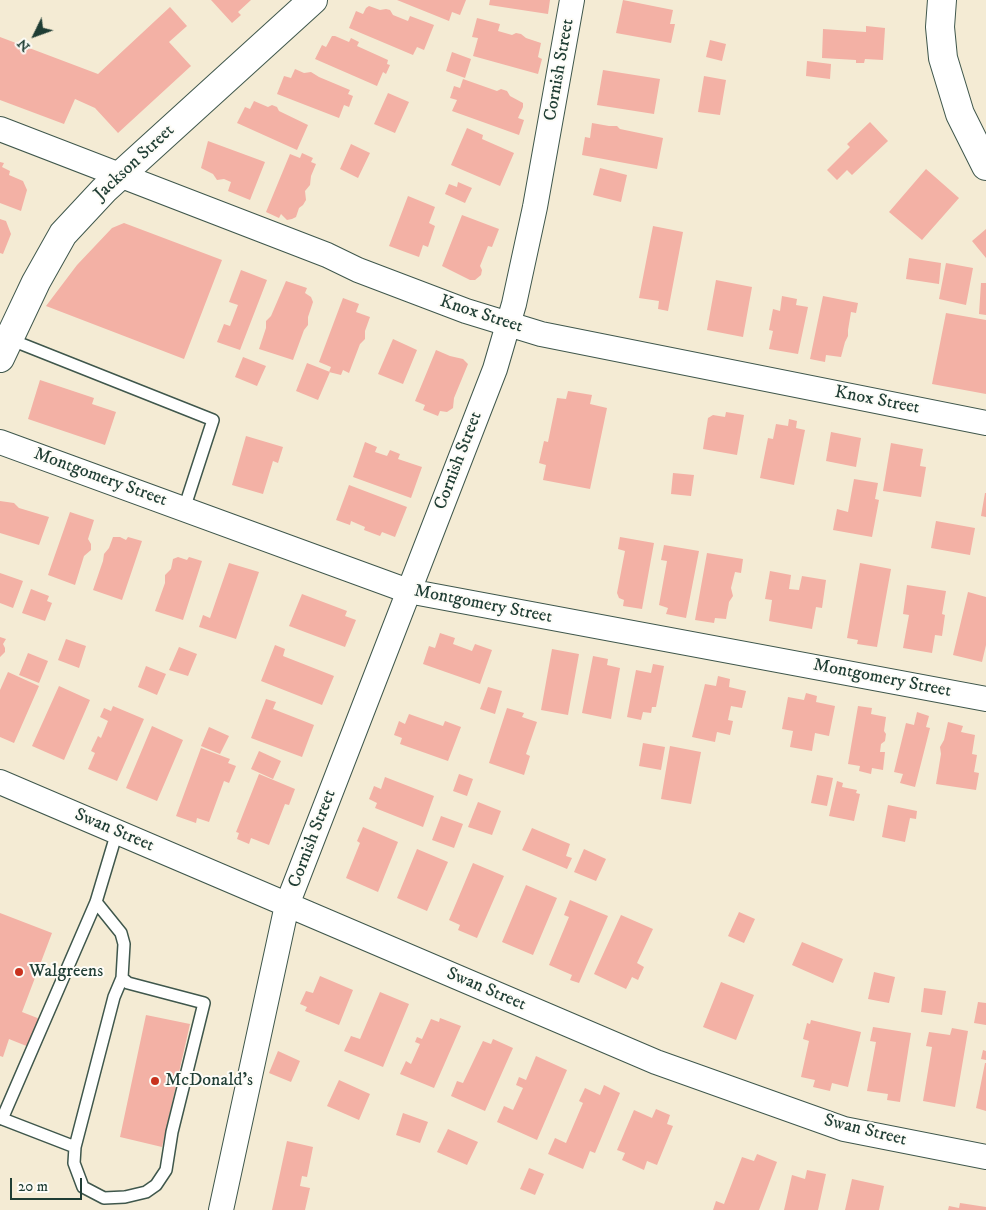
<!DOCTYPE html>
<style>
body{margin:0}
#map{position:relative;width:986px;height:1210px;overflow:hidden;background:#f4ebd4;font-family:"IM FELL DW Pica",serif}
canvas{display:block}
.north{position:absolute;left:10px;top:10px;width:50px;height:50px;-webkit-text-stroke:4px #fdfcf7;paint-order:stroke;rotate:228deg;font-size:14px;font-weight:700;line-height:20px;text-align:center;color:#1f3d34}
.north::after{content:'';display:block;margin:auto;width:18px;height:22px;background:#1f3d34;clip-path:polygon(50% 0,100% 100%,50% 72%,0 100%)}
.scale{position:absolute;left:10px;top:1178px;width:72px;height:22px;box-sizing:border-box;border:2px solid #1f3d34;border-top:0;padding-left:6px;font-size:15px;line-height:18px;white-space:nowrap;color:#1f3d34;-webkit-text-stroke:4px #fdfcf7;paint-order:stroke}
</style>
<div id="map">
<canvas width="986" height="1210"></canvas>
<div class="north">N</div>
<div class="scale">20 m</div>
</div>
<script>
const g = document.querySelector('canvas').getContext('2d');
g.lineJoin = 'round';
function paint(path, color) { g.fillStyle = color; g.fill(path, 'evenodd'); }
const poly = rows => new Path2D(rows.map(r => 'M' + r).join(''));
function trace(path, color, width, dash) { g.strokeStyle = color; g.lineWidth = width; g.lineCap = dash ? 'butt' : 'round'; g.setLineDash(dash || []); g.stroke(path); }
function label(font, color, halo, rows, align = 'center') {
  g.font = font + ' "IM FELL DW Pica",serif'; g.lineWidth = 4; g.setLineDash([]); g.textBaseline = 'middle'; g.strokeStyle = halo; g.fillStyle = color; for (const [text, x, y, turn = 0] of rows) {
    g.save(); g.translate(x, y); g.rotate((+turn || 0) * Math.PI / 180); g.textAlign = isNaN(turn) ? turn : align; if (halo) g.strokeText(text, 0, 0); g.fillText(text, 0, 0); g.restore();
  }
}
paint(poly([
 [211,0,251,0,238,12,241,15,232,23],
 [397,0,466,0,460,15,452,12,449,21],
 [490,0,550,0,548,14,489,5],
 [623,0,673,10,670,24,675,24,671,43,616,33],
 [369,6,380,10,386,9,390,10,393,15,408,21,410,16,434,25,424,50,417,47,413,55,349,28,356,11,363,14,366,8],
 [170,7,187,26,169,42,191,66,118,133,95,108,75,99,64,124,0,100,0,37,98,74],
 [477,18,500,24,498,31,512,35,516,33,521,34,526,38,541,43,538,57,542,59,538,74,473,56,478,38,472,37],
 [866,26,885,28,883,60,865,59,864,63,856,63,856,60,822,58,823,29,866,32],
 [332,36,335,36,349,42,351,38,359,42,357,46,388,60,387,64,390,65,386,74,383,72,377,86,315,59,322,45,326,47],
 [710,40,726,44,722,61,706,57],
 [452,52,471,59,465,78,446,71],
 [807,61,831,64,830,79,806,76],
 [295,69,304,73,311,72,319,77,350,90,348,94,353,96,349,107,344,105,339,118,277,94,284,76,291,78],
 [603,70,660,79,654,114,597,105],
 [704,76,726,80,720,115,698,112],
 [463,79,497,91,501,89,507,91,510,96,523,103,523,107,518,118,524,120,519,135,452,111,457,100,450,98,454,86,460,88],
 [388,93,409,102,395,133,374,124],
 [254,101,268,107,272,105,277,107,279,111,308,125,297,150,237,123,245,107,250,109],
 [870,122,888,141,852,175,847,170,837,180,827,170,850,147,847,144],
 [592,123,609,126,617,126,620,129,663,138,657,169,582,155,585,137,590,138],
 [467,128,483,135,482,139,514,153,500,186,451,165],
 [208,141,265,162,250,200,228,191,231,182,224,179,217,180,213,174,201,168],
 [351,144,370,153,358,178,340,169],
 [302,153,313,158,311,162,316,164,311,176,310,185,305,191,306,200,303,205,299,208,296,217,292,219,287,220,281,214,279,218,266,212,290,154,300,158],
 [0,162,4,163,2,167,10,171,9,175,23,181,27,190,21,211,0,203],
 [600,168,627,175,621,202,593,195],
 [926,169,959,198,922,240,889,212],
 [458,182,472,188,465,203,445,194,449,184,457,187],
 [408,196,435,207,429,223,435,226,428,247,423,245,419,257,389,246],
 [462,215,499,229,492,247,488,246,480,266,482,270,481,275,475,280,470,280,442,266],
 [0,219,6,221,11,234,3,254,0,253],
 [124,223,222,260,184,359,46,306,77,265,112,228],
 [653,226,683,232,668,311,658,309,659,301,639,298],
 [986,229,986,258,972,241],
 [909,258,941,263,939,284,906,279],
 [946,263,973,268,966,305,939,299],
 [241,270,267,280,240,350,217,342,224,324,230,326,238,305,229,302],
 [716,280,752,287,743,337,707,330],
 [286,281,307,288,305,293,311,297,313,302,308,317,308,325,304,330,293,360,259,349,266,328,266,321,271,316],
 [981,283,986,283,986,315,979,314],
 [782,296,797,299,796,305,808,307,798,354,769,349,773,331,769,330,773,309,780,311],
 [823,296,858,303,856,313,851,312,848,330,848,336,845,342,841,357,826,355,825,362,810,359],
 [343,298,359,304,356,312,370,317,365,331,365,339,360,344,349,373,343,370,341,375,329,372,331,367,319,362],
 [946,313,986,320,986,394,932,384],
 [393,339,417,350,403,384,378,374],
 [436,350,450,356,463,359,468,364,454,398,453,408,447,412,440,411,438,416,423,410,425,405,415,401],
 [243,357,266,366,257,386,235,377],
 [307,363,330,372,318,400,296,391],
 [40,380,94,398,92,404,116,412,105,445,28,419],
 [568,391,592,395,590,404,607,408,590,489,543,480,546,465,539,463,544,441,548,442,557,398,566,399],
 [726,412,744,415,737,455,703,449,708,418,713,415,725,417],
 [789,419,797,421,796,428,805,430,794,485,760,478,768,438,773,439,776,424,788,426],
 [831,432,861,438,856,467,826,461],
 [246,436,283,447,278,463,273,461,263,494,232,485],
 [365,442,377,447,375,452,387,456,390,450,400,454,398,459,422,467,411,498,353,477],
 [891,443,923,449,920,466,926,467,921,497,883,491],
 [673,473,694,475,691,496,671,494],
 [854,479,878,483,875,499,879,500,872,537,833,530,837,509,848,512],
 [349,485,407,507,395,537,382,532,380,536,364,530,365,527,351,521,350,525,336,520],
 [985,493,986,493,986,517,981,516],
 [0,501,14,503,19,508,49,517,39,545,0,533],
 [70,512,94,520,88,539,91,544,91,550,84,556,75,585,48,575],
 [936,521,975,528,970,555,931,548],
 [113,537,120,537,126,540,128,537,142,541,122,600,93,590,103,561,104,554,109,548],
 [620,537,654,543,642,609,623,606,624,600,619,598,617,593,625,551,618,549],
 [664,545,699,551,686,618,666,614,668,608,659,605,667,561,661,560],
 [707,553,743,559,741,573,735,572,731,588,733,596,729,602,726,619,715,618,714,623,695,620],
 [178,557,187,560,189,557,202,561,183,620,155,611,165,583,165,575,171,569,173,559],
 [229,563,259,572,236,639,199,627,203,615,210,618],
 [860,563,891,569,877,647,857,644,858,640,847,638],
 [770,571,791,575,789,589,799,590,802,576,826,580,822,608,816,607,812,629,769,621,772,600,765,599],
 [0,573,23,581,13,608,0,603],
 [907,585,946,591,942,614,945,615,942,636,935,635,932,653,903,648,909,615,903,614],
 [31,589,49,596,47,601,52,603,45,621,22,613],
 [968,592,986,597,986,645,982,662,953,655],
 [302,594,347,611,345,616,356,620,345,647,289,626],
 [440,633,455,638,453,644,472,651,475,644,492,650,480,684,423,664,429,646,435,648],
 [0,637,6,639,3,644,5,648,5,652,0,657],
 [66,639,86,646,79,668,58,660],
 [275,645,285,649,283,656,334,676,322,705,261,681],
 [179,647,197,654,188,676,169,670],
 [552,649,579,654,568,715,541,710],
 [28,653,48,661,39,683,19,675],
 [593,656,608,659,607,665,620,668,611,719,582,713],
 [653,664,664,666,656,707,652,707,651,713,643,712,641,720,627,717,636,670,651,673],
 [146,666,166,674,157,695,138,687],
 [8,672,39,686,14,743,0,737,0,690],
 [718,676,730,679,729,687,746,691,742,708,731,706,728,720,733,721,730,735,717,732,715,742,692,737,705,684,716,686],
 [59,686,90,700,64,760,32,746],
 [488,687,502,691,495,714,480,709],
 [806,693,817,696,816,702,835,706,829,736,815,733,812,751,790,747,793,731,782,729,788,697,804,700],
 [266,699,276,702,273,709,314,725,302,757,251,738],
 [113,706,144,719,117,781,88,769,95,753,91,751,98,736,101,738,108,721,100,717,104,708,111,711],
 [858,706,872,708,871,714,886,717,884,731,886,734,885,741,881,744,880,752,885,752,883,770,872,768,871,774,859,771,860,766,848,764],
 [507,708,524,713,522,717,537,722,526,754,530,756,524,775,489,763],
 [917,712,929,716,926,727,930,728,915,787,900,783,903,774,894,772,906,723,914,725],
 [409,714,443,726,445,721,461,727,448,761,400,744,402,738,394,735,399,721,405,724],
 [948,722,963,726,961,732,975,735,972,754,977,755,974,772,979,773,976,790,936,784,941,754,940,747,944,740],
 [152,726,183,740,157,801,126,788],
 [209,727,229,736,220,754,201,746],
 [643,743,665,747,661,770,639,766],
 [670,746,701,752,691,804,661,799],
 [201,748,230,759,228,763,236,766,229,783,224,781,209,822,197,818,196,823,176,816],
 [259,751,281,761,273,779,251,769],
 [259,774,295,789,289,805,285,804,269,845,251,838,249,844,237,839,239,833,236,832],
 [459,774,473,779,467,796,453,791],
 [817,775,833,778,827,806,811,803],
 [385,777,434,796,423,827,375,808,377,803,369,799,374,786,381,789],
 [837,781,843,783,842,787,857,790,856,793,860,794,854,821,829,816],
 [478,802,501,811,492,835,468,827],
 [888,805,917,811,916,819,910,818,905,842,882,837],
 [441,816,463,824,454,848,432,840],
 [363,827,398,842,378,892,346,878,360,843,357,841],
 [532,828,570,844,566,856,572,858,567,869,522,850],
 [417,849,448,862,427,911,397,898],
 [584,849,606,859,596,881,574,872],
 [473,863,504,876,477,938,458,930,460,925,449,920],
 [526,885,557,898,533,955,502,942],
 [570,900,608,916,579,983,570,980,572,975,549,965,569,917,564,915],
 [739,912,755,919,744,943,728,936],
 [0,913,52,933,22,1012,40,1019,29,1047,9,1039,3,1057,0,1056],
 [621,915,653,929,637,963,644,967,638,980,632,977,626,989,594,974],
 [802,942,843,959,833,983,792,965],
 [874,972,895,977,889,1003,868,999],
 [320,976,353,990,339,1025,305,1011,307,1007,300,1004,306,991,313,993],
 [721,982,754,995,736,1040,703,1027],
 [924,988,946,991,942,1015,921,1012],
 [380,992,409,1004,383,1067,344,1051,351,1036,360,1039],
 [978,1002,986,1003,986,1025,974,1023],
 [146,1015,190,1024,162,1147,120,1137],
 [440,1018,461,1026,434,1088,400,1074,406,1061,411,1064,420,1044,415,1042,417,1037,422,1039,431,1019,439,1022],
 [811,1020,861,1032,848,1087,832,1083,830,1091,813,1087,815,1080,801,1077,809,1041,803,1039,807,1023,810,1024],
 [873,1027,911,1033,900,1102,887,1100,888,1094,867,1091,876,1042,870,1041],
 [952,1028,968,1031,955,1107,923,1101,932,1047,926,1046,929,1032,950,1035],
 [493,1039,513,1048,485,1111,451,1096,457,1081,463,1083,483,1041,491,1044],
 [983,1050,986,1051,986,1060,981,1059],
 [278,1051,300,1061,291,1082,269,1073],
 [536,1056,567,1070,537,1140,497,1122,504,1106,513,1110,523,1088,516,1085,519,1077,526,1080],
 [985,1063,986,1063,986,1111,976,1108],
 [339,1080,370,1094,359,1120,327,1106],
 [604,1085,620,1093,595,1153,590,1151,583,1169,548,1154,555,1138,566,1143,583,1103,579,1101,585,1088,600,1095],
 [656,1109,670,1115,667,1124,673,1126,657,1165,647,1161,644,1170,622,1160,625,1153,617,1150,634,1110,652,1118],
 [403,1113,428,1122,420,1143,396,1135],
 [448,1129,478,1142,467,1165,437,1152],
 [287,1141,313,1147,307,1177,302,1176,300,1186,310,1188,305,1210,272,1210],
 [757,1154,777,1162,759,1210,713,1210,716,1201,724,1204,742,1157,754,1161],
 [529,1168,544,1174,535,1195,520,1189],
 [807,1170,826,1174,818,1210,784,1210,792,1175,805,1179],
 [852,1179,884,1186,879,1210,845,1210],
 [960,1203,986,1207,986,1210,948,1210,949,1206,959,1208]
]), '#f3b1a5');
const lane = poly([
 [9,339,213,420,184,509],
 [96,902,121,933,124,944,122,978,114,997,75,1147,74,1163,83,1187,104,1198,125,1197,146,1192,156,1185,166,1170,172,1132,204,1003,128,983,122,978],
 [0,1118,75,1147],
 [2,1119,96,902,117,832]
]);
const street = poly([
 [0,129,327,255,358,270,466,311,541,334,986,423],
 [0,442,408,591,986,699],
 [0,782,656,1062,844,1129,986,1157],
 [221,1210,287,905,495,369,514,304,535,207,572,0]
]);
const secondary = poly([
 [942,0,940,27,943,58,960,114,986,166],
 [0,358,36,282,63,234,104,190,313,0]
]);
trace(lane, '#3f574c', 14);
trace(street, '#3f574c', 26);
trace(secondary, '#3f574c', 30);
trace(lane, '#fff', 11);
trace(street, '#fff', 24);
trace(secondary, '#fff', 28);
for (const [x, y, r, color] of [
 [19,972,5,"#c8321e"],
 [155,1081,5,"#c8321e"]
]) { const dot = new Path2D(); dot.arc(x, y, r, 0, 2 * Math.PI); g.fillStyle = color; g.fill(dot); trace(dot, '#fdfcf7', 2); }
label('18px', '#1f3d34', '#fdfcf7', [
 ["Cornish Street",560,70,-80],
 ["Jackson Street",135,163,-43],
 ["Knox Street",481,315,18],
 ["Knox Street",877,401,11],
 ["Cornish Street",459,461,-69],
 ["Montgomery Street",100,478,20],
 ["Montgomery Street",483,605,11],
 ["Montgomery Street",882,679,11],
 ["Swan Street",114,831,23],
 ["Cornish Street",313,839,-69],
 ["Swan Street",486,990,23],
 ["Swan Street",865,1131,14]
]);
label('18px', '#1f3d34', '#fdfcf7', [
 ["Walgreens",29,972],
 ["McDonald's",165,1081]
], 'left');
</script>
